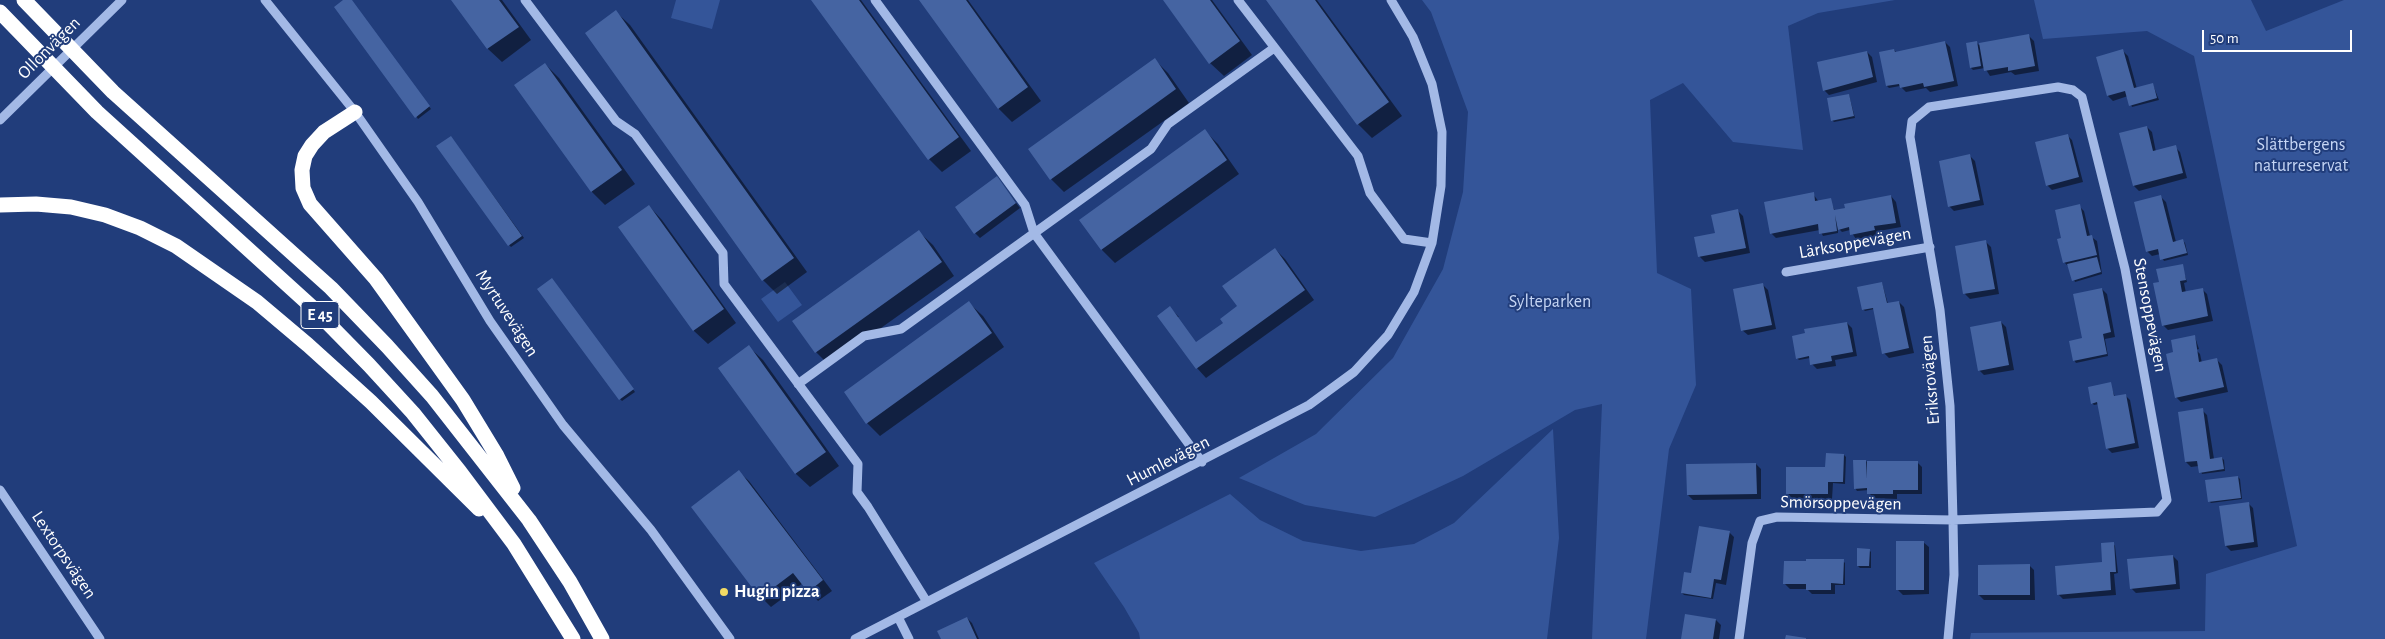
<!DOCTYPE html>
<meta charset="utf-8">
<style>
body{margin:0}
#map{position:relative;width:2385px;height:639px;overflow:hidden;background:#213d7b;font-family:"Alegreya Sans",sans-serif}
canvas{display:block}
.scale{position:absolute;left:2202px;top:30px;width:150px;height:22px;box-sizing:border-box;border:2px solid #fff;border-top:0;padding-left:6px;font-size:15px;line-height:18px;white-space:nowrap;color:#fff;-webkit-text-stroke:4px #213d7b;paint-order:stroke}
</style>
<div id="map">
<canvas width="2385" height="639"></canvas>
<div class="scale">50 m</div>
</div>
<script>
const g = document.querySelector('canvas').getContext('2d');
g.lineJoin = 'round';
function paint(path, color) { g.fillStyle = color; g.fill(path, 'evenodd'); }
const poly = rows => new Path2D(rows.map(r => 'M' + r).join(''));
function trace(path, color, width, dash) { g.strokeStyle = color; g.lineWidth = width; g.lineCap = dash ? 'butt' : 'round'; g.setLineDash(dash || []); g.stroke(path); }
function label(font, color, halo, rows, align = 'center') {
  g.font = font + ' "Alegreya Sans",sans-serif'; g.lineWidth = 4; g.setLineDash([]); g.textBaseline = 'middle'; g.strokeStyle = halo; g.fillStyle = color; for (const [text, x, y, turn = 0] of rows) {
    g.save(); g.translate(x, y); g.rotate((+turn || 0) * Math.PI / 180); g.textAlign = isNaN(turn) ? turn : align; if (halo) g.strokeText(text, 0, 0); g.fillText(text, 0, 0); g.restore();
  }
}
paint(poly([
 [676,0,720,0,712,29,671,18],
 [1422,0,1895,0,1818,13,1788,26,1803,150,1733,142,1683,83,1650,100,1657,273,1691,289,1696,385,1669,449,1646,639,1592,639,1602,404,1575,410,1463,476,1375,517,1305,505,1239,478,1316,434,1393,358,1443,269,1463,192,1468,112,1431,12],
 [2034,0,2251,0,2266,31,2344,0,2385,0,2385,639,1970,639,1971,633,2205,631,2206,574,2297,546,2194,56,2147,31,2043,39],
 [785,282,802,305,778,322,761,299],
 [1553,429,1559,538,1547,639,1140,639,1139,633,1124,607,1094,563,1230,494,1260,520,1303,541,1361,551,1414,544,1454,523]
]), '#345599');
paint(poly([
 [346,0,351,0,431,109,418,119],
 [453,0,502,0,531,40,502,62,488,49],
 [813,0,861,0,971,151,942,172,929,159],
 [921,0,968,0,1041,101,1012,122,998,108],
 [1164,0,1212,0,1252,55,1224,76,1210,63],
 [1267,0,1317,0,1402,116,1372,138,1358,124],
 [616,12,630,25,807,272,777,294,763,280,586,33],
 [2029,36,2034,41,2039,71,2015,75,2011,72,1990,76,1985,68,1973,70,1971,68,1976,42,1979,45],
 [1945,42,1950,47,1958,86,1930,92,1926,88,1906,92,1900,86,1889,88,1887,86,1894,50,1897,53],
 [2123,51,2128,56,2137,89,2153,85,2159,100,2132,107,2128,96,2113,101,2108,96],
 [1867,52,1872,57,1877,82,1829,95,1824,90],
 [1155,60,1168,73,1189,103,1064,192,1051,179],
 [545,64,559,78,635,184,605,205,592,192,516,85],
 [1849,95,1855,118,1834,122,1832,120],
 [2147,127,2152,132,2156,152,2175,147,2180,152,2187,178,2139,191,2134,186],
 [1205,131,1218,144,1239,174,1115,263,1102,250,1081,220],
 [2067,135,2072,140,2083,182,2052,190,2047,185],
 [453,140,524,238,511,247,509,245],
 [1970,156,1975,161,1984,205,1954,211,1949,206],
 [1001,183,1020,208,980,238,975,233],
 [1813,194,1819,202,1830,200,1835,211,1891,196,1896,202,1901,227,1879,231,1879,235,1856,239,1850,230,1842,232,1838,228,1838,233,1823,236,1820,230,1776,238,1771,233],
 [2161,197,2166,202,2176,242,2183,241,2185,243,2188,255,2164,261,2160,254,2152,256,2147,251],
 [649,206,662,220,736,323,708,344,694,331,620,227],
 [2079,206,2084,211,2090,236,2097,241,2102,274,2075,282,2069,267,2064,262,2063,239],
 [1738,211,1743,216,1750,253,1705,262,1700,257,1696,238,1716,234],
 [919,232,933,245,954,276,829,365,816,352],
 [1986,242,1991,247,1999,294,1970,299,1965,294],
 [1275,249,1285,259,1314,300,1206,378,1197,368,1170,308,1179,317,1176,317,1199,348,1239,307],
 [2182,266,2187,282,2184,283,2186,293,2202,289,2207,294,2213,321,2168,330,2163,325,2160,283],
 [554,282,635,392,622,401,620,399],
 [1882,283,1888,304,1899,302,1904,307,1914,353,1889,358,1884,353,1874,309,1865,311,1863,309],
 [1763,285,1768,290,1776,329,1748,335,1742,330],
 [2102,289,2107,294,2115,337,2105,339,2108,356,2076,363,2074,360],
 [969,303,983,316,1004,347,880,436,867,423],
 [2001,322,2006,327,2014,370,1984,375,1979,370],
 [1847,323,1852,328,1857,356,1835,360,1836,366,1817,369,1812,364,1810,358,1799,360,1797,358],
 [2195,337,2199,349,2196,350,2200,354,2202,363,2217,360,2222,365,2228,392,2181,402,2176,397,2175,353],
 [749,347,763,360,839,466,810,487,796,474,720,368],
 [2110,384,2115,397,2125,395,2130,400,2139,448,2112,453,2107,448,2099,404,2094,405,2092,403],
 [2202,410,2207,415,2214,459,2222,458,2224,460,2225,471,2202,474,2199,466,2191,467,2186,462],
 [1844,455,1846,457,1845,484,1833,483,1832,499,1792,498,1787,493],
 [1866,461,1869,464,1917,462,1922,467,1922,494,1897,494,1897,499,1874,498,1869,493,1869,490,1857,491,1855,488],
 [1756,464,1761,469,1761,499,1693,500,1688,495],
 [739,472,749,481,832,591,818,601,803,583,771,607,761,597],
 [2238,477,2240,479,2242,499,2211,503,2209,501],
 [2248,503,2253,508,2258,547,2231,551,2226,546],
 [1729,532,1734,537,1726,585,1716,583,1713,599,1684,595,1682,593,1692,575],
 [1923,542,1929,547,1929,594,1903,595,1898,590],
 [2113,543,2115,546,2118,573,2114,574,2116,595,2063,599,2058,594,2104,563],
 [1869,550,1871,552,1871,568,1860,568,1858,566],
 [2173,556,2178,561,2180,589,2136,593,2131,588],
 [1843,561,1845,563,1845,585,1835,585,1835,594,1812,594,1807,589,1790,589,1785,584],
 [2029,565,2034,570,2035,600,1984,600,1979,595],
 [967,618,972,623,979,639,942,639],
 [1716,620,1721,625,1719,639,1682,639]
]), '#0007');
paint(poly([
 [343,0,352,0,430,106,415,118,334,7],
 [451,0,499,0,519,27,487,49],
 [811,0,859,0,959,137,928,160],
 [919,0,966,0,1028,87,998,109],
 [1163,0,1210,0,1240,41,1209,64],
 [1266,0,1315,0,1389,102,1357,125],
 [616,10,794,258,762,281,585,33],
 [2029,34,2035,66,2008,71,2008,67,1984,71,1979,43],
 [1945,41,1954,81,1924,87,1923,83,1900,88,1899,84,1886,86,1879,52,1894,49,1895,52],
 [1977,41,1981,66,1970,68,1966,43],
 [2123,49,2134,88,2153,83,2157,98,2129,106,2125,91,2107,96,2096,57],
 [1867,51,1873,77,1823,91,1817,62],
 [1155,58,1176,89,1050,180,1028,149],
 [545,63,622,170,591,192,514,85],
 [1849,94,1854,116,1831,121,1827,98],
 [2147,126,2153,151,2176,145,2183,173,2133,186,2119,133],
 [1205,129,1227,160,1101,250,1079,220],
 [2068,134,2079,177,2046,186,2035,142],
 [451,136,522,236,508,246,436,146],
 [1970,154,1980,200,1948,207,1939,161],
 [997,176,1016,203,974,234,955,207],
 [1814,192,1815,201,1831,198,1834,210,1845,208,1844,204,1891,195,1896,223,1874,226,1875,230,1850,235,1849,227,1838,230,1835,215,1837,231,1819,234,1818,224,1770,234,1764,202],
 [2161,195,2173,242,2183,239,2187,253,2160,260,2158,249,2146,252,2134,202],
 [2080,204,2087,236,2092,235,2097,255,2063,263,2057,239,2061,238,2055,210],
 [649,205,724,309,693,331,618,227],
 [1738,209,1746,248,1698,257,1694,237,1715,233,1711,215],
 [919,230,942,262,815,353,792,321],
 [1986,240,1995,289,1963,294,1955,246],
 [1275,248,1305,290,1196,369,1157,316,1170,306,1196,342,1223,323,1220,319,1237,306,1222,286],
 [2097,257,2101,272,2072,281,2067,264],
 [2183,264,2186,280,2180,281,2182,292,2203,288,2208,316,2162,326,2153,283,2159,282,2156,269],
 [552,278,634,389,619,400,537,289],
 [1882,282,1887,303,1899,301,1909,348,1882,354,1873,308,1862,310,1857,287],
 [1763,283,1772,325,1741,331,1733,289],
 [2102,288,2111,332,2103,334,2107,354,2073,361,2069,341,2082,338,2073,294],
 [969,301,992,333,866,424,844,392],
 [2001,321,2009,365,1978,371,1970,327],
 [1847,322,1853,352,1831,356,1832,361,1810,365,1809,356,1796,359,1792,336,1805,333,1804,329],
 [2195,335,2199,362,2217,358,2224,387,2175,398,2166,354,2173,352,2171,340],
 [749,345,826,452,795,474,718,368],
 [2111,382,2114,396,2126,394,2135,443,2106,449,2097,402,2091,404,2088,387],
 [2203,408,2210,459,2222,457,2224,469,2199,473,2197,461,2185,462,2178,412],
 [1826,453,1844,454,1843,482,1828,482,1828,494,1786,494,1786,467,1825,467],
 [1853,460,1866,460,1867,479,1867,461,1918,461,1918,490,1893,490,1893,494,1867,494,1867,488,1854,489],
 [1756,463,1757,494,1687,495,1686,464],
 [739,470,823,580,808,592,793,573,760,598,691,507],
 [2238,476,2241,498,2208,502,2205,480],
 [2249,502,2254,542,2225,546,2219,506],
 [1699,526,1730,531,1721,580,1714,579,1711,598,1681,593,1684,572,1691,573],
 [1896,541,1924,541,1924,590,1896,590],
 [2114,542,2116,572,2110,572,2111,590,2057,595,2055,566,2102,562,2101,543],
 [1857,548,1870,549,1869,566,1857,566],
 [2173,555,2176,584,2130,589,2127,559],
 [1806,559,1844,559,1843,584,1831,583,1831,590,1806,590,1806,584,1783,584,1784,561,1806,561],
 [2030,564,2030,595,1978,595,1978,565],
 [1685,614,1716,619,1713,639,1681,639],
 [967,617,977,639,941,639,937,631],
 [1786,635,1806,638,1806,639,1785,639]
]), '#4564a2');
trace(poly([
 [265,0,355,112,418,202,490,321,563,425,651,530,730,639],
 [525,0,616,121,635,134,723,253,724,284,858,464,857,492,868,507,927,602],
 [875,0,1025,205,1034,233,1202,462],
 [1238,0,1358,156,1370,193,1404,239,1432,243],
 [0,120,122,0],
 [1786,272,1930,247],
 [798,384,864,336,901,329,1151,149,1168,124,1274,48],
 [0,490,100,639],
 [898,617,909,639],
 [855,639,1309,405,1354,372,1388,335,1414,292,1432,243,1441,186,1442,132,1432,84,1413,37,1391,0],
 [1739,639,1752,543,1760,521,1777,517,1953,520,2157,512,2167,500,2125,269,2082,97,2073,90,2058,87,1929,107,1912,121,1910,137,1940,310,1950,406,1953,520,1954,575,1948,639]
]), '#a3b9e6', 9);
trace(poly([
 [24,0,113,92,331,288,387,346,432,396,529,520,570,582,602,639],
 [0,12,97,112,313,308,369,365,413,413,460,472,514,544,573,639],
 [355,112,324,132,312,145,305,156,302,170,303,188,310,204,376,279,463,400,497,456,513,488],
 [0,205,36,204,71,207,105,215,140,228,176,246,257,302,308,345,371,402,479,509]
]), '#fff', 15);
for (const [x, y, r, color] of [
 [724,592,5,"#f2da64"]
]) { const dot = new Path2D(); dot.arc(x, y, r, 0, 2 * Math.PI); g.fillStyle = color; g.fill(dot); trace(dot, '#213d7b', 2); }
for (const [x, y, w] of [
 [320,315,38]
]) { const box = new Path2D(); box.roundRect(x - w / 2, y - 13.5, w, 27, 4); g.fillStyle = '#213d7b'; g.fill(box); trace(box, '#fff', 1); }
label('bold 16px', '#fff', null, [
 ["E 45",320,315]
]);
label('18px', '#fff', '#213d7b', [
 ["Ollonvägen",49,48,-45],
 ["Lärksoppevägen",1855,243,-10],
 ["Myrtuvevägen",507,313,57],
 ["Stensoppevägen",2150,315,79],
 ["Eriksrovägen",1930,380,-95],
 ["Humlevägen",1168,461,-27],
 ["Smörsoppevägen",1841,503,1],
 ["Lextorpsvägen",64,555,56]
]);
label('18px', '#c6d6f5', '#213d7b', [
 ["Slättbergens",2301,145],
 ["naturreservat",2301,166],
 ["Sylteparken",1550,302]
]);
label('bold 18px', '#fff', '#213d7b', [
 ["Hugin pizza",734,592]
], 'left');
</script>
